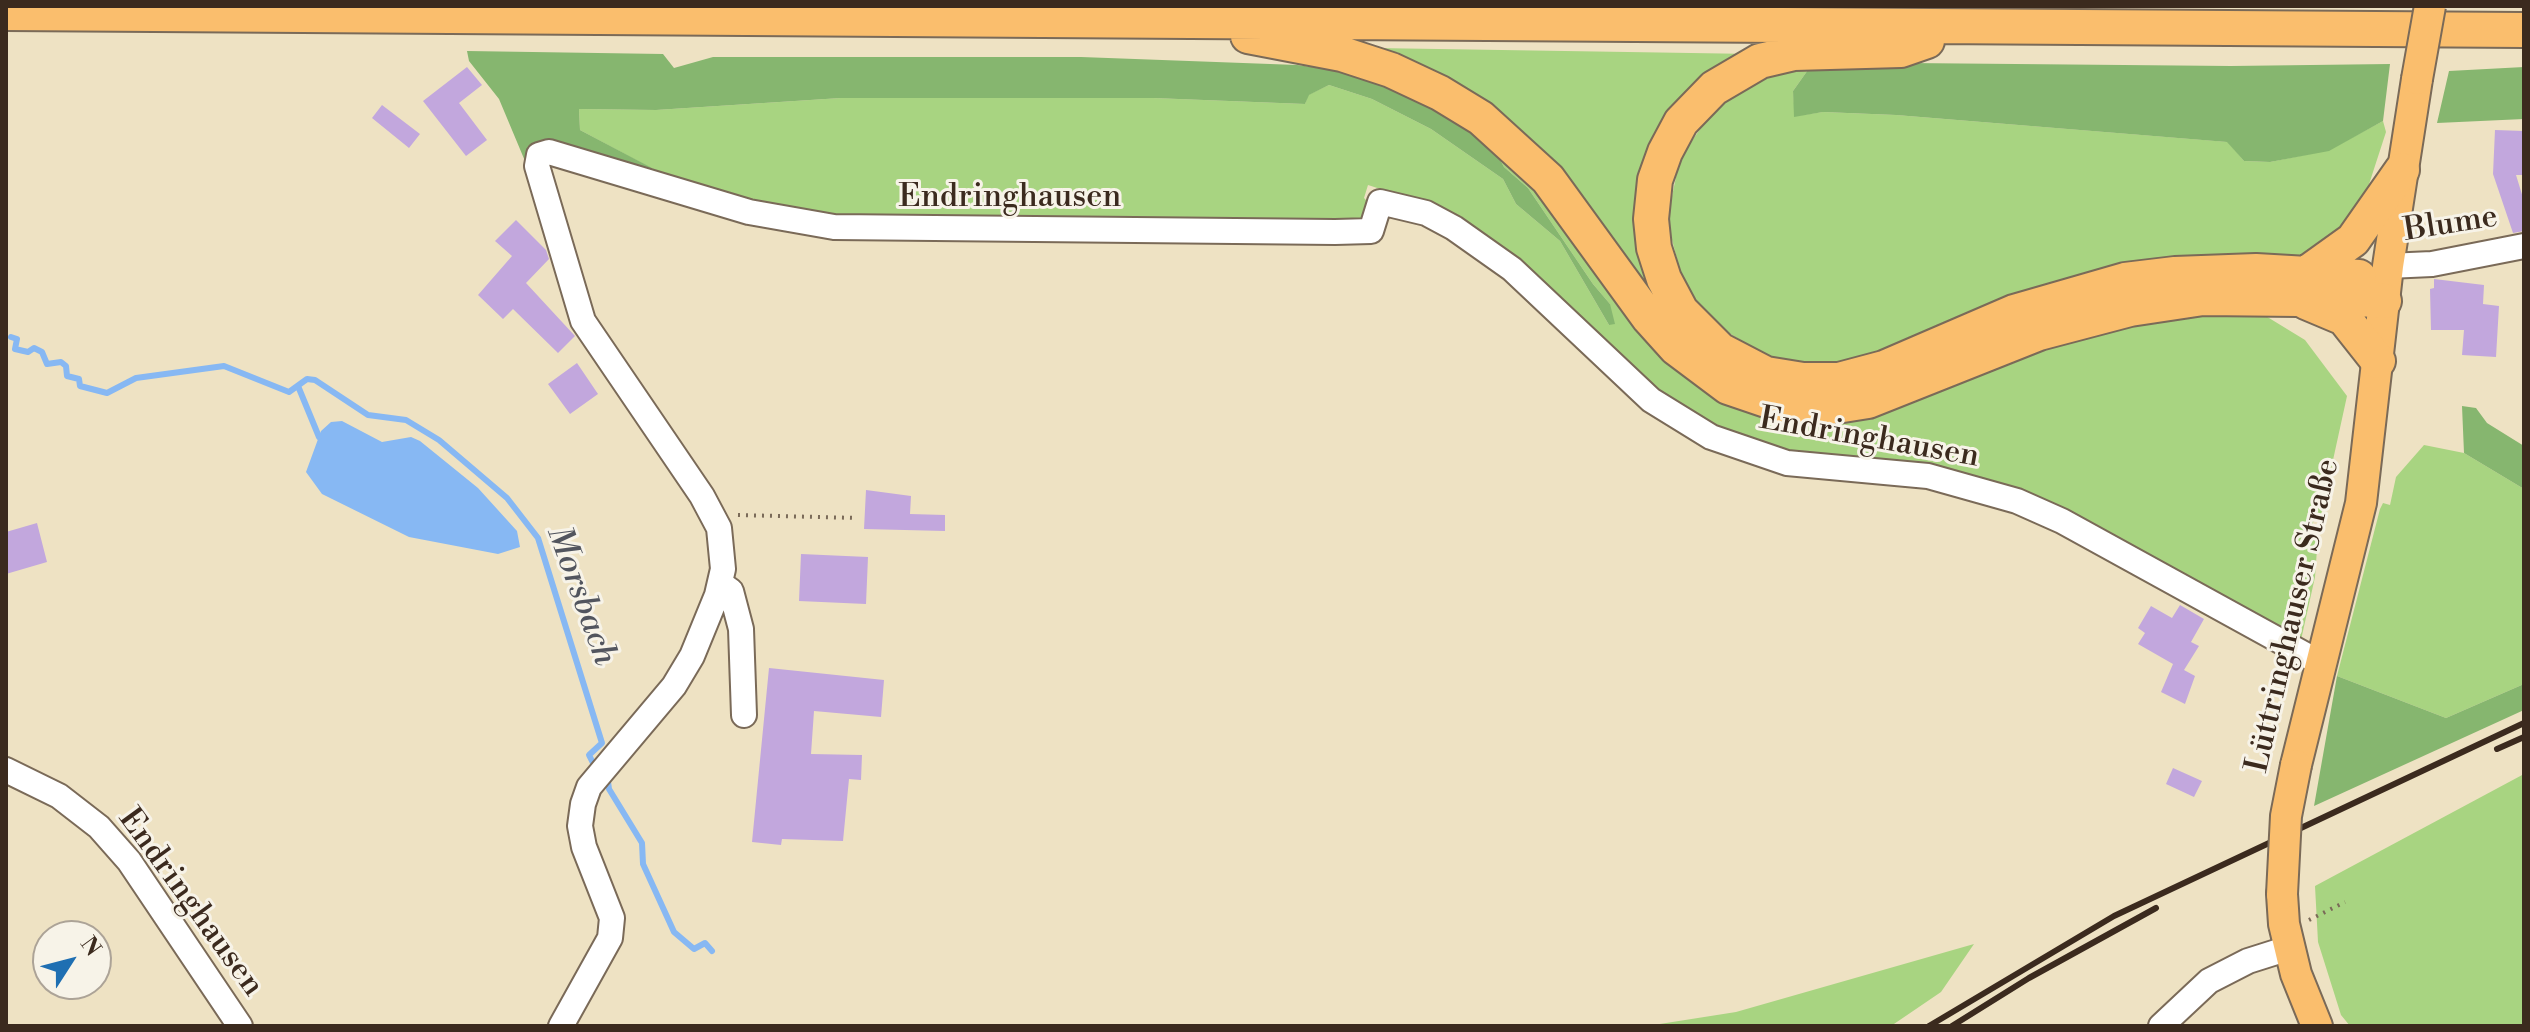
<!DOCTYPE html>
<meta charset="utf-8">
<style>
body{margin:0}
#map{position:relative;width:2530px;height:1032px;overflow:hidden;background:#eee2c3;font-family:"Libre Bodoni",serif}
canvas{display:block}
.frame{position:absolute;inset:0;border:8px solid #3b2a1e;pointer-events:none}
.north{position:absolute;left:32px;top:920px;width:80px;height:80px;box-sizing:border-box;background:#f7f3e8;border:2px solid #aca397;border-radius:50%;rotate:54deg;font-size:22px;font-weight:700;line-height:32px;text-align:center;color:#3b2a1e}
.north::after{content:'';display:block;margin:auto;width:28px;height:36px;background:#1f6fb2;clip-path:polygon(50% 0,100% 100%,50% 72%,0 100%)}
</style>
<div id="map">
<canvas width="2530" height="1032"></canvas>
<div class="frame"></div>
<div class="north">N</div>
</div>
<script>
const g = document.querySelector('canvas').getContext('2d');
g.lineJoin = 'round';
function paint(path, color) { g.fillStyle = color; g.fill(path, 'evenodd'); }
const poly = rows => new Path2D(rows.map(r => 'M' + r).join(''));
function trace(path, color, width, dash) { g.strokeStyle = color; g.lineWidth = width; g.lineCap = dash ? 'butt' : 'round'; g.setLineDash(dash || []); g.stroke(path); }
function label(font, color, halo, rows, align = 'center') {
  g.font = font + ' "Libre Bodoni",serif'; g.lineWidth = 6; g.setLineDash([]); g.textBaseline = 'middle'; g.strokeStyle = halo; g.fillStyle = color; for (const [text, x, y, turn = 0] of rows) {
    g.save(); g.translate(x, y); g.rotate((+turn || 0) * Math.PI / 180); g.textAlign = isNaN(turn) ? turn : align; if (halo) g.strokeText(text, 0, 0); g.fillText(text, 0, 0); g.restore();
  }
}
paint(poly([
 [1375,48,1754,54,1737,62,1640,219,1715,357,1914,375,1722,372,1610,249],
 [1810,67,1793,91,1795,116,1823,112,1896,115,2228,142,2244,161,2270,162,2329,150,2383,121,2386,132,2359,215,2322,253,1836,371,1771,359,1721,328,1704,312,1682,279,1667,220,1680,158,1714,109,1749,79],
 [1329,85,1372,99,1431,129,1503,179,1516,204,1560,241,1609,325,1610,304,1593,284,1528,188,1504,167,1490,141,1527,173,1680,367,1983,367,2145,318,2256,311,2269,318,2305,340,2347,396,2321,515,2314,514,2312,533,2318,535,2315,577,2301,640,2095,529,1797,456,1690,418,1399,195,1368,185,1364,198,1370,204,1367,219,1355,224,834,223,646,178,651,168,580,130,579,109,656,110,841,98,1153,98,1305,104,1308,95],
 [2424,445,2464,453,2524,489,2524,684,2446,718,2337,676,2380,509,2383,503,2390,505,2396,477],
 [2524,774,2524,1026,2350,1026,2341,1015,2318,942,2315,886],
 [1974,944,1941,992,1891,1026,1647,1026,1736,1012]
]), '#a8d481');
paint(poly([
 [467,51,663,54,674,68,713,57,1081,57,1297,65,1357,73,1408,89,1490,141,1504,167,1528,188,1593,284,1610,304,1615,324,1609,325,1560,241,1516,204,1503,179,1431,129,1372,99,1329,85,1309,95,1305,104,1153,98,841,98,656,110,579,109,580,130,652,168,646,178,547,142,530,173,499,99,469,61],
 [1907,63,2231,66,2390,64,2383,121,2329,151,2270,162,2244,161,2227,142,1896,115,1823,112,1794,117,1793,91,1810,67],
 [2524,67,2524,119,2437,123,2449,71],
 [2462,406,2476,408,2487,423,2524,446,2524,489,2464,453],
 [2337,676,2446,718,2524,684,2524,710,2314,806]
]), '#86b66f');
paint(poly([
 [342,421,382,442,411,437,420,441,478,488,517,531,520,547,498,554,409,537,322,494,306,472,321,431,331,422]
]), '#87b8f3');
trace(poly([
 [11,337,17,339,15,349,28,352,34,348,42,352,47,364,61,362,66,366,67,376,79,379,80,386,107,393,136,378,224,366,289,392,307,379,315,380,368,415,406,420,439,440,507,498,538,538,602,743,589,755,594,765],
 [298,386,319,437],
 [608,782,609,789,642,843,643,864,674,932,694,949,705,943,712,951]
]), '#87b8f3', 6);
paint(poly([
 [467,67,482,85,459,103,487,140,466,156,423,101],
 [382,105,420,134,409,148,372,118],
 [2495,130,2524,131,2524,175,2516,175,2524,201,2524,231,2513,233,2493,174],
 [516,220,546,250,549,259,526,283,575,336,558,353,513,309,503,319,478,295,512,256,495,241],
 [2434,279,2484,285,2483,304,2499,306,2496,357,2462,355,2464,330,2431,330,2430,289,2434,288],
 [577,363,598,394,570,414,548,384],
 [866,490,911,496,910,514,945,515,945,531,864,529],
 [37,523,47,562,6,574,6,532],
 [801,554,868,557,866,604,799,601],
 [2180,605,2204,619,2191,642,2199,646,2184,670,2195,676,2185,704,2161,692,2173,664,2138,644,2145,633,2138,628,2151,606,2172,618],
 [769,668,884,680,881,717,814,711,811,754,862,755,861,780,849,779,843,841,782,839,781,845,752,842],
 [2173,768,2202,781,2194,797,2166,784]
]), '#c2a7dd');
const minor = poly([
 [2388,266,2432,264,2524,246],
 [720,583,731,591,741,629,744,715],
 [6,770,59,796,99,827,129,861,240,1026],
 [561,1026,610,938,612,918,584,847,580,826,583,804,589,787,674,686,692,656,717,595,723,569,719,528,702,496,583,321,537,166,539,155,549,152,749,212,834,227,1335,232,1371,231,1380,202,1426,213,1454,228,1512,269,1651,400,1711,437,1787,463,1928,476,2017,501,2062,521,2322,664],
 [2161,1026,2209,981,2248,961,2289,948]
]);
const major = poly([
 [2296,765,2361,503,2388,266,2417,79],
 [2282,894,2284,924,2296,974,2317,1026]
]);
const highway = poly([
 [6,13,2524,30],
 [1248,36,1342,54,1391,70,1440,93,1481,118,1548,179,1649,318,1676,348,1728,387,1778,404,1824,408,1868,401,2039,333,2130,309,2203,298,2298,299,2328,296,2384,301],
 [1927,41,1901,50,1794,53,1760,61,1714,88,1681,122,1665,152,1655,180,1651,219,1654,248,1664,279,1681,311,1720,350,1766,374,1803,380,1839,380,1884,368,2014,312,2125,280,2175,274,2256,271,2359,277],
 [2307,273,2353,240,2402,170],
 [2306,302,2344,318,2378,361]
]);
trace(minor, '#7a6a58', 28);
trace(major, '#7a6a58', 34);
trace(highway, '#7a6a58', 38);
trace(poly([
 [738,515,857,518],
 [2309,920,2345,902]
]), '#7a6a58', 4, [2, 6]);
trace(minor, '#fff', 24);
trace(major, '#fabe6d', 30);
trace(highway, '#fabe6d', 34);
trace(poly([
 [2497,749,2524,737],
 [1929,1026,2114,916,2524,723],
 [1952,1026,2029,978,2156,908]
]), '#3b2a1e', 6);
const majorBridge = poly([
 [2417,79,2430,6],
 [2282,894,2286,816,2296,765]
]);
trace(majorBridge, '#7a6a58', 34, []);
trace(majorBridge, '#fabe6d', 30);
label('32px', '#3b2a1e', '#f7f3e8', [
 ["Endringhausen",1010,198],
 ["Blume",2451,225,-9],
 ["Endringhausen",1869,439,10],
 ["Lüttringhauser Straße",2294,616,-77],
 ["Endringhausen",190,903,54]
]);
label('italic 34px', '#52555e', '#f7f3e8', [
 ["Morsbach",580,596,70]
]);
</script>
